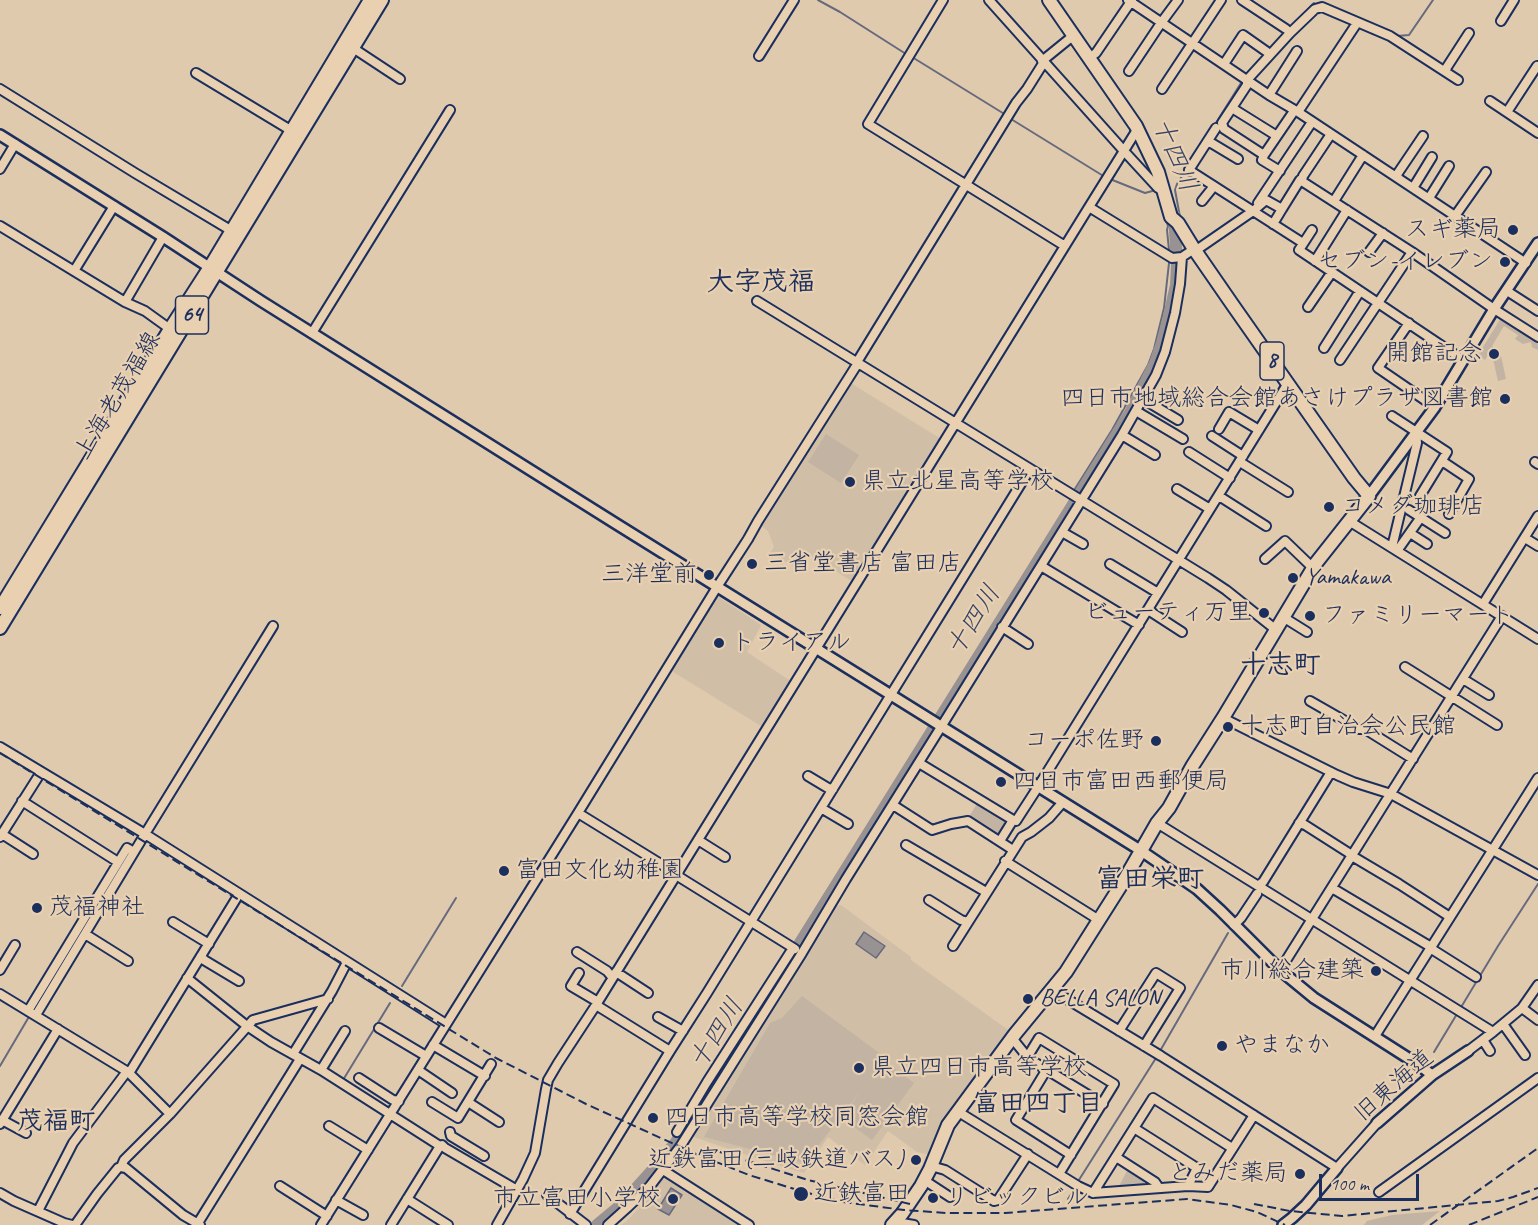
<!DOCTYPE html>
<meta charset="utf-8">
<style>
body{margin:0}
#map{position:relative;width:1538px;height:1225px;overflow:hidden;background:#e0caae;font-family:Caveat,sans-serif}
canvas{display:block}
.scale{position:absolute;left:1319px;top:1174px;width:100px;height:27px;box-sizing:border-box;border:3px solid #1b2f5e;border-top:0;padding-left:8px;font-size:18px;line-height:21px;white-space:nowrap;color:#1b2f5e;-webkit-text-stroke:4px #e8d0b1;paint-order:stroke}
</style>
<div id="map">
<canvas width="1538" height="1225"></canvas>
<div class="scale">100 m</div>
</div>
<script>
const g = document.querySelector('canvas').getContext('2d');
g.lineJoin = 'round';
function paint(path, color) { g.fillStyle = color; g.fill(path, 'evenodd'); }
const poly = rows => new Path2D(rows.map(r => 'M' + r).join(''));
function trace(path, color, width, dash) { g.strokeStyle = color; g.lineWidth = width; g.lineCap = dash ? 'butt' : 'round'; g.setLineDash(dash || []); g.stroke(path); }
function label(font, color, halo, rows, align = 'center') {
  g.font = font + ' Caveat,"Klee One",sans-serif'; g.lineWidth = 4.5; g.setLineDash([]); g.textBaseline = 'middle'; g.strokeStyle = halo; g.fillStyle = color; for (const [text, x, y, turn = 0] of rows) {
    g.save(); g.translate(x, y); g.rotate((+turn || 0) * Math.PI / 180); g.textAlign = isNaN(turn) ? turn : align; if (halo) g.strokeText(text, 0, 0); g.fillText(text, 0, 0); g.restore();
  }
}
paint(poly([
 [849,382,941,439,853,582,804,551,795,567,770,553,774,547,768,531,760,525],
 [717,596,761,625,747,652,792,682,764,728,670,670],
 [841,905,911,957,911,960,1011,1032,931,1155,917,1152,888,1131,865,1165,828,1137,804,1173,770,1163,691,1136,694,1130,698,1129,775,1004,836,906],
 [664,1178,668,1178,741,1225,621,1225,629,1219]
]), '#d0bea7');
paint(poly([
 [1501,318,1538,341,1538,350,1532,347,1531,342,1523,344,1515,339,1518,335,1504,326,1492,346,1500,351,1506,379,1498,381,1493,359,1488,355,1485,360,1478,355],
 [826,434,859,455,841,483,808,462],
 [978,802,1007,820,1008,822,1000,834,997,835,969,817],
 [802,996,886,1058,884,1061,914,1083,872,1140,842,1118,862,1089,805,1163,704,1137,770,1023,782,1018],
 [1128,1169,1146,1180,1142,1186,1118,1188],
 [1440,1211,1422,1225,1364,1225,1367,1221,1392,1215]
]), '#c2b3a2');
const water = poly([
 [864,932,885,946,876,958,856,944,864,932],
 [671,1188,682,1195,669,1215,658,1209,671,1188]
]);
paint(water, '#999292');
trace(water, '#676a7d', 1.5);
trace(poly([
 [818,0,840,12,906,54],
 [1289,29,1314,3],
 [1397,36,1409,35,1433,0],
 [912,57,1006,115],
 [1011,119,1105,177],
 [1214,126,1246,75,1281,37],
 [1110,179,1145,193,1156,190,1159,197],
 [1180,217,1175,190,1177,184,1187,168],
 [1166,220,1168,226,1167,230,1169,250],
 [1175,239,1177,232],
 [1073,492,1112,430,1148,365,1154,349,1164,308,1169,263],
 [402,986,456,898],
 [33,1010,127,856],
 [1434,1052,1498,946,1538,884],
 [0,1066,30,1015],
 [343,1080,390,1003],
 [1077,1183,1156,1058,1228,933],
 [1068,1199,1075,1188]
]), '#676a7d', 2);
trace(poly([
 [597,1225,620,1206,657,1165,676,1142,1130,413,1155,363,1162,343,1169,316,1176,285,1177,265,1174,215]
]), '#999292', 12);
const minor = poly([
 [943,0,868,124,1065,246],
 [989,0,1124,151,1158,188,1162,190],
 [1128,0,1269,95,1298,112,1526,263],
 [1242,0,1286,29],
 [1501,21,1514,0],
 [1161,23,1178,0],
 [353,48,400,79],
 [759,56,794,0],
 [1089,58,1096,53,1132,0],
 [1042,61,1074,35],
 [1224,64,1243,35,1270,54],
 [1129,71,1161,23],
 [1446,71,1447,67,1469,33],
 [196,73,292,131],
 [0,89,135,173,232,231],
 [1162,89,1221,0],
 [1269,95,1297,51],
 [1490,101,1538,133],
 [1232,108,1277,136],
 [1298,112,1357,23],
 [1507,112,1537,66],
 [1216,128,1189,170,1303,243],
 [1208,141,1238,159],
 [1264,155,1224,129,1222,123,1247,85,1247,80,1290,33,1315,9,1322,7,1390,36,1458,80],
 [0,169,15,144],
 [1280,171,1262,160,1264,155,1294,111],
 [1397,177,1398,173,1423,136],
 [1302,181,1303,176,1331,134],
 [1413,188,1432,157],
 [1429,198,1449,166],
 [1202,201,1214,186],
 [1334,201,1363,155],
 [1258,203,1312,122],
 [1089,207,1135,133,1138,131],
 [1455,216,1486,172],
 [1273,224,1282,209],
 [0,226,125,302,145,311,170,329],
 [1312,230,1299,250,1463,360],
 [1195,251,1253,211,1266,200,1282,209,1300,180,1412,252,1494,309,1538,337],
 [1369,252,1383,233],
 [1315,261,1347,210],
 [74,271,114,206],
 [1507,291,1538,311],
 [757,301,1208,578,1226,590,1275,629],
 [125,302,163,237],
 [1308,307,1332,272],
 [1409,323,1378,368,1435,407],
 [312,333,450,110],
 [1324,348,1360,291],
 [1340,360,1412,252],
 [857,362,1016,103,1027,89,1044,62],
 [1143,399,1178,420],
 [1136,411,1183,439],
 [1392,416,1447,452,1420,496],
 [1219,429,1229,412,1259,430],
 [1122,435,1155,455],
 [1212,436,1243,456],
 [1189,452,1230,478],
 [1442,461,1469,479,1449,514],
 [1240,462,1288,492],
 [1535,462,1538,464],
 [1177,489,1210,509],
 [1219,496,1266,526],
 [1409,510,1445,533],
 [1349,521,1538,639],
 [1062,532,1083,544],
 [1410,533,1427,544],
 [1525,538,1538,546],
 [1392,547,1417,443,1416,433],
 [1397,551,1421,517],
 [1265,559,1285,541,1313,568],
 [1110,564,1158,593],
 [1041,566,1139,625],
 [1483,604,1538,516],
 [1148,610,1182,632],
 [1283,617,1307,632],
 [1002,627,1028,644],
 [1405,667,1497,725],
 [1463,679,1489,695],
 [1310,701,1359,729,1365,729,1413,759],
 [1223,718,1337,775,1353,782,1391,794,1538,875],
 [0,747,145,834,446,1024],
 [919,763,1013,820,1000,841],
 [808,776,828,788,833,789],
 [22,801,118,862],
 [893,805,932,830,951,824,968,821,1013,850],
 [821,808,848,824],
 [578,813,677,874],
 [1013,820,1016,821,1038,787,1288,383],
 [1157,823,1493,1032],
 [1299,823,1305,825,1352,855],
 [2,834,33,854],
 [0,837,38,777],
 [698,840,725,857],
 [906,845,986,892],
 [1352,856,1399,884,1450,917],
 [1005,861,1099,920],
 [676,875,795,949],
 [1259,885,1263,882,1331,772],
 [1332,888,1431,947],
 [929,900,961,920,968,922],
 [173,922,209,944],
 [1234,925,1241,918,1257,894],
 [85,934,128,961],
 [953,946,1022,837,1031,832,1049,818,1063,802],
 [1430,948,1476,977],
 [577,952,607,971,612,977],
 [201,956,204,960,239,981],
 [0,970,15,945],
 [1280,970,1502,616],
 [616,972,648,993],
 [579,973,571,986,598,1002],
 [187,978,247,1026,271,1042,321,1070,440,1146,442,1145,445,1148,517,1190],
 [1052,990,1161,1056,1337,1168,1377,1123],
 [0,994,128,1072,170,1114],
 [596,1005,670,1051],
 [1522,1008,1538,1020],
 [28,1011,127,848,134,852],
 [36,1015,145,834,273,626],
 [658,1017,683,1031],
 [1503,1024,1525,1055],
 [379,1028,426,1056],
 [1119,1031,1156,973,1180,988,1144,1046],
 [1375,1036,1538,778],
 [1012,1038,1029,1059,1103,1104],
 [1483,1040,1490,1051],
 [433,1045,485,1076],
 [1468,1051,1493,1032,1522,1008,1538,985],
 [293,1054,332,991,345,966],
 [1028,1056,1039,1038,1114,1084,1059,1174],
 [1047,1069,1016,1120,1071,1155],
 [321,1070,345,1031],
 [418,1070,452,1093],
 [359,1078,393,1100,399,1101],
 [432,1102,458,1118,491,1064],
 [468,1102,499,1122],
 [957,1111,1078,1186,1093,1193,1188,1186,1208,1187,1254,1115],
 [2,1120,26,1133],
 [0,1124,58,1029],
 [329,1126,368,1150],
 [1134,1128,1197,1168,1188,1186],
 [450,1132,451,1136,484,1156],
 [677,1132,707,1082,793,948],
 [1116,1157,1155,1182,1159,1188],
 [931,1166,945,1170,994,1201,998,1200,1028,1154],
 [121,1167,124,1160,170,1114,253,1020,328,999],
 [663,1170,749,1225],
 [924,1180,950,1197],
 [280,1186,327,1216],
 [1379,1192,1538,1078],
 [0,1193,14,1201,64,1223,72,1225],
 [1093,1193,1153,1098,1232,1148],
 [547,1195,586,1225],
 [407,1199,448,1225],
 [336,1200,363,1215],
 [38,1211,73,1143,125,1074,131,1070,236,899],
 [570,1214,670,1051,707,993,1030,469],
 [896,1221,902,1223,914,1225],
 [198,1223,300,1059],
 [75,1225,97,1194,118,1168,121,1167,126,1168,183,1215,200,1225],
 [321,1225,578,813,717,587,748,539,758,521,858,363],
 [391,1225,440,1146],
 [497,1225,523,1179,535,1153,546,1089,548,1080,558,1063,596,1005,1089,207,1172,258,1182,257,1194,249],
 [608,1225,628,1207,650,1186,680,1147,802,953,846,879,941,727,1122,435,1156,375,1165,352,1175,313,1180,284,1182,257]
]);
const tertiary = poly([
 [0,135,163,237,261,301,618,525,1140,850,1197,889,1220,910,1280,970,1314,998,1419,1065,1432,1075],
 [1369,496,1435,407,1494,309,1538,243],
 [1377,1123,1432,1075,1468,1051],
 [1283,1225,1292,1218,1306,1205,1337,1168]
]);
const primary = poly([
 [0,608,170,329,210,267,370,0],
 [0,628,382,0],
 [892,1225,902,1214,921,1186,930,1169,948,1125,1015,1034,1066,972,1123,882,1157,823,1169,808,1193,765,1223,718,1316,563,1369,496,1354,478,1232,304,1194,249,1178,223,1171,217,1158,172,1136,126,1049,0]
]);
trace(minor, '#1b2f5e', 12);
trace(tertiary, '#1b2f5e', 14);
trace(primary, '#1b2f5e', 16);
trace(minor, '#e8d0b1', 8);
trace(tertiary, '#e8d0b1', 9);
trace(primary, '#e8d0b1', 12);
trace(poly([
 [0,753,496,1058,586,1104,696,1154,749,1175,804,1192,843,1202,904,1210,947,1213,1005,1213,1187,1199,1231,1205,1257,1212,1285,1225],
 [707,1148,808,1180,910,1204],
 [1254,1204,1290,1211,1342,1216,1498,1201,1513,1197,1538,1188],
 [1430,1225,1538,1148],
 [1469,1225,1538,1197]
]), '#1b2f5e', 2, [9, 4.5]);
for (const [x, y, r, color] of [
 [1513,230,6,"#1b2f5e"],
 [1505,262,6,"#1b2f5e"],
 [1494,354,6,"#1b2f5e"],
 [1505,399,6,"#1b2f5e"],
 [850,482,6,"#1b2f5e"],
 [1329,507,6,"#1b2f5e"],
 [752,564,6,"#1b2f5e"],
 [709,575,6,"#1b2f5e"],
 [1293,578,6,"#1b2f5e"],
 [1264,613,6,"#1b2f5e"],
 [1310,616,6,"#1b2f5e"],
 [719,643,6,"#1b2f5e"],
 [1228,727,6,"#1b2f5e"],
 [1156,741,6,"#1b2f5e"],
 [1001,782,6,"#1b2f5e"],
 [504,871,6,"#1b2f5e"],
 [37,908,6,"#1b2f5e"],
 [1376,971,6,"#1b2f5e"],
 [1028,999,6,"#1b2f5e"],
 [1222,1046,6,"#1b2f5e"],
 [859,1068,6,"#1b2f5e"],
 [653,1118,6,"#1b2f5e"],
 [916,1160,6,"#1b2f5e"],
 [1300,1174,6,"#1b2f5e"],
 [801,1194,8,"#1b2f5e"],
 [933,1198,6,"#1b2f5e"],
 [673,1199,6,"#1b2f5e"]
]) { const dot = new Path2D(); dot.arc(x, y, r, 0, 2 * Math.PI); g.fillStyle = color; g.fill(dot); trace(dot, '#e8d0b1', 2); }
for (const [x, y, w] of [
 [192,315,33],
 [1272,361,24]
]) { const box = new Path2D(); box.roundRect(x - w / 2, y - 19, w, 38, 4.5); g.fillStyle = '#e8d0b1'; g.fill(box); trace(box, '#1b2f5e', 1.5); }
label('bold 22px', '#1b2f5e', null, [
 ["64",192,315],
 ["8",1272,361]
]);
label('24px', '#1b2f5e', '#e8d0b1', [
 ["スギ薬局",1501,230,"right"],
 ["セブン-イレブン",1493,262,"right"],
 ["開館記念",1482,354,"right"],
 ["四日市地域総合会館あさけプラザ図書館",1493,399,"right"],
 ["県立北星高等学校",862,482],
 ["コメダ珈琲店",1341,507],
 ["三省堂書店 富田店",764,564],
 ["三洋堂前",697,575,"right"],
 ["Yamakawa",1305,578],
 ["ビューティ万里",1252,613,"right"],
 ["ファミリーマート",1322,616],
 ["トライアル",731,643],
 ["十志町自治会公民館",1240,727],
 ["コーポ佐野",1144,741,"right"],
 ["四日市富田西郵便局",1013,782],
 ["富田文化幼稚園",516,871],
 ["茂福神社",49,908],
 ["市川総合建築",1364,971,"right"],
 ["BELLA SALON",1040,999],
 ["やまなか",1234,1046],
 ["県立四日市高等学校",871,1068],
 ["四日市高等学校同窓会館",665,1118],
 ["近鉄富田(三岐鉄道バス)",904,1160,"right"],
 ["とみだ薬局",1288,1174,"right"],
 ["近鉄富田",814,1194],
 ["リビックビル",945,1198],
 ["市立富田小学校",661,1199,"right"]
], 'left');
label('24px', '#1b2f5e', '#e8d0b1', [
 ["上海老茂福線",118,396,-59],
 ["旧東海道",1394,1086,-41]
]);
label('italic 26px', '#344368', '#e8d0b1', [
 ["十四川",1174,155,67],
 ["十四川",974,621,-58],
 ["十四川",717,1034,-58]
]);
label('bold 26px', '#1b2f5e', '#e8d0b1', [
 ["富田四丁目",1038,1104],
 ["茂福町",56,1122]
]);
label('bold 27px', '#1b2f5e', '#e8d0b1', [
 ["大字茂福",761,283],
 ["十志町",1280,666],
 ["富田栄町",1150,880]
]);
</script>
